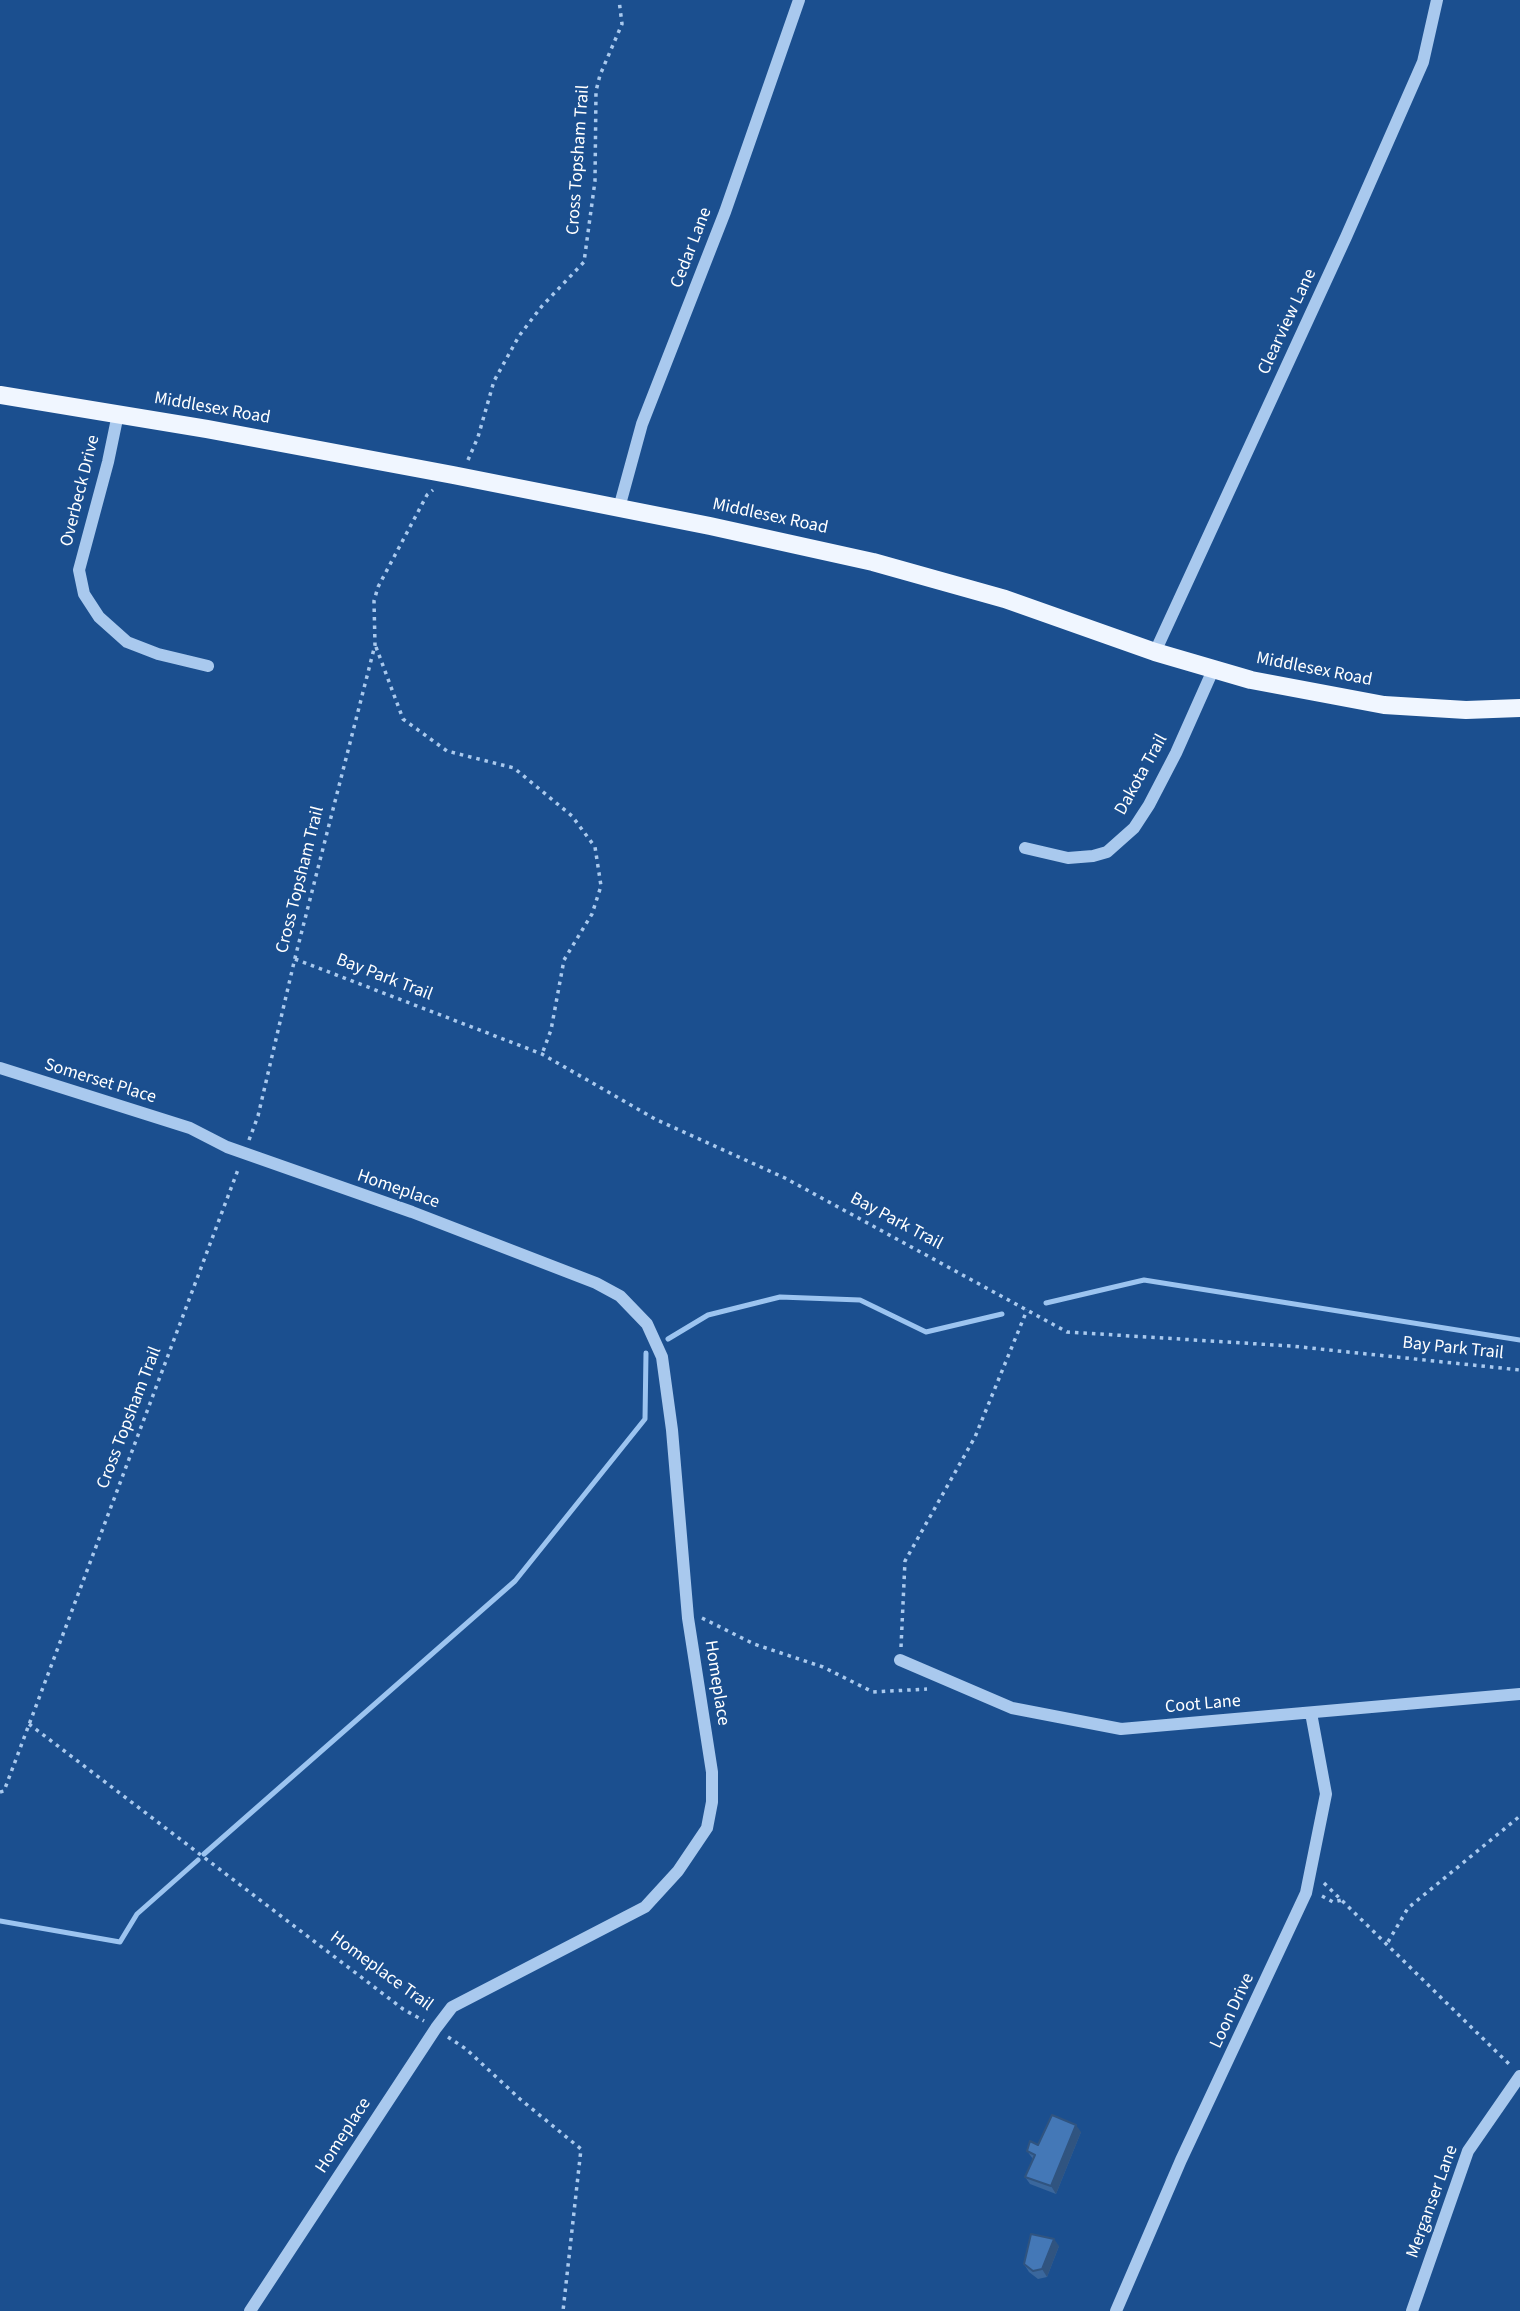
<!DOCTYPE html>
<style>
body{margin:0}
canvas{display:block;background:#1b4f8f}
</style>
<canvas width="1520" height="2311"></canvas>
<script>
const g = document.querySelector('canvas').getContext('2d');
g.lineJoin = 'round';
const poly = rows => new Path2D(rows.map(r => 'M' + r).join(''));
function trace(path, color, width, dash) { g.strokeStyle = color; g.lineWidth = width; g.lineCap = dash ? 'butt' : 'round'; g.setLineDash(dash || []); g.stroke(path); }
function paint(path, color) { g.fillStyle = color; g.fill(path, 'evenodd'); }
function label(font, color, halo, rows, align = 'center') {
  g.font = font + ' "Source Sans 3",sans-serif'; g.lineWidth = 5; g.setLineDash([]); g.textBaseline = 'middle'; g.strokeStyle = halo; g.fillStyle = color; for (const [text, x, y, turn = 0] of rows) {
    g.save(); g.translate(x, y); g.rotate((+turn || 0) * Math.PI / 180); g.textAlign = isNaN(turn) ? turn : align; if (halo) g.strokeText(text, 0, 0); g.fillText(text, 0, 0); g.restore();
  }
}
trace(poly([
 [1046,1303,1144,1280,1520,1340],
 [668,1339,708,1315,780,1297,860,1300,926,1332,1002,1314],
 [204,1854,515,1581,645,1419,646,1353],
 [0,1921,120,1942,137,1914,198,1860]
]), '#9cc4f0', 5);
trace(poly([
 [468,460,478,437,494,381,519,336,542,306,584,262,595,181,596,91,600,75,622,24,619,0],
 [376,647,403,719,447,751,514,768,572,816,595,847,601,886,592,914,564,960,551,1030,542,1054],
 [295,959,542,1054,655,1119,785,1178,1067,1332,1291,1346,1520,1370],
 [249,1140,258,1116,295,958,375,645,374,601,378,587,427,495,433,490],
 [702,1618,754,1644,823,1667,873,1692,927,1689],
 [901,1647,905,1561,975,1437,1027,1310],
 [29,1724,403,2009,424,2021],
 [0,1792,4,1791,239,1167],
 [1324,1883,1511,2066],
 [1322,1896,1333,1902,1342,1900],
 [1388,1942,1408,1908,1520,1816],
 [448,2037,466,2049,520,2099,581,2149,563,2311]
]), '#a9c9ee', 3.5, [3.5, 5]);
trace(poly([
 [118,414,108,462,79,570,84,594,99,617,127,642,158,654,208,666],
 [619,508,642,424,725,212,799,0],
 [1155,652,1346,237,1423,62,1437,0],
 [1025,848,1068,858,1093,856,1107,852,1134,828,1149,805,1176,753,1213,670],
 [0,1068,190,1128,227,1147,412,1212,596,1283,620,1296,647,1324,662,1357,672,1430,688,1618,712,1772,712,1802,707,1828,678,1871,645,1907,452,2007,436,2028,250,2311],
 [900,1660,1012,1708,1121,1729,1520,1694],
 [1116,2311,1181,2160,1306,1893,1326,1794,1311,1713],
 [1412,2311,1468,2151,1520,2076]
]), '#a9c9ee', 12);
trace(poly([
 [0,395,207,429,453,475,710,526,873,562,1005,599,1155,652,1251,680,1384,705,1466,710,1520,708]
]), '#f0f6ff', 18);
paint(poly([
 [1081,2132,1056,2194,1030,2184,1025,2177,1033,2159,1027,2151,1038,2145],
 [1059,2246,1047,2277,1038,2279,1029,2272,1024,2264]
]), '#3a679d');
paint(poly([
 [1076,2125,1081,2132,1056,2194,1051,2186],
 [1054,2239,1059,2246,1047,2277,1042,2269]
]), '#305480');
const building = poly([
 [1052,2115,1076,2125,1051,2186,1025,2177,1035,2155,1027,2151,1030,2141,1038,2145,1052,2115],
 [1031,2234,1054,2239,1042,2269,1033,2271,1024,2264,1031,2234]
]);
paint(building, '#4478b7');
trace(building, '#305480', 2);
label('18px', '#fff', '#1b4f8f', [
 ["Cross Topsham Trail",579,160,-86],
 ["Cedar Lane",692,248,-69],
 ["Clearview Lane",1288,322,-65],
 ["Middlesex Road",212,409,10],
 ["Overbeck Drive",81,491,-76],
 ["Middlesex Road",770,517,12],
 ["Middlesex Road",1314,670,11],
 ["Dakota Trail",1142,775,-61],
 ["Cross Topsham Trail",301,880,-76],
 ["Bay Park Trail",384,978,21],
 ["Somerset Place",100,1082,17],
 ["Homeplace",398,1190,19],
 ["Bay Park Trail",896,1222,28],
 ["Bay Park Trail",1453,1349,6],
 ["Cross Topsham Trail",130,1418,-69],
 ["Homeplace",716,1683,81],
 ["Coot Lane",1203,1705,-5],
 ["Homeplace Trail",381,1972,36],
 ["Loon Drive",1233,2011,-65],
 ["Homeplace",344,2136,-57],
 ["Merganser Lane",1433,2202,-70]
]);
</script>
